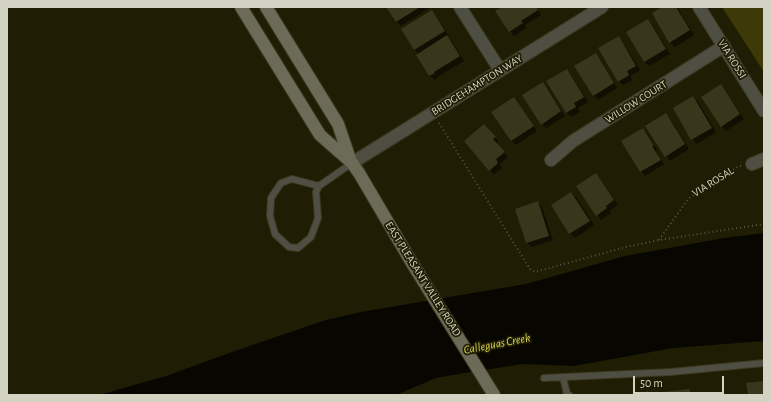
<!DOCTYPE html>
<style>
body{margin:0}
#map{position:relative;width:771px;height:402px;overflow:hidden;background:#1f1d03;font-family:"Alegreya Sans",sans-serif}
canvas{display:block}
.frame{position:absolute;inset:0;border:8px solid #d3d3c3;pointer-events:none}
.scale{position:absolute;left:633px;top:376px;width:91px;height:18px;box-sizing:border-box;border:2px solid #d3d3c3;border-top:0;padding-left:5px;font-size:12px;line-height:14px;white-space:nowrap;color:#d3d3c3;-webkit-text-stroke:3px #1f1d03;paint-order:stroke}
</style>
<div id="map">
<canvas width="771" height="402"></canvas>
<div class="frame"></div>
<div class="scale">50 m</div>
</div>
<script>
const g = document.querySelector('canvas').getContext('2d');
g.lineJoin = 'round';
function paint(path, color) { g.fillStyle = color; g.fill(path, 'evenodd'); }
const poly = rows => new Path2D(rows.map(r => 'M' + r).join(''));
function trace(path, color, width, dash) { g.strokeStyle = color; g.lineWidth = width; g.lineCap = dash ? 'butt' : 'round'; g.setLineDash(dash || []); g.stroke(path); }
function label(font, color, halo, rows, align = 'center') {
  g.font = font + ' "Alegreya Sans",sans-serif'; g.lineWidth = 3.5; g.setLineDash([]); g.textBaseline = 'middle'; g.strokeStyle = halo; g.fillStyle = color; for (const [text, x, y, turn = 0] of rows) {
    g.save(); g.translate(x, y); g.rotate((+turn || 0) * Math.PI / 180); g.textAlign = isNaN(turn) ? turn : align; if (halo) g.strokeText(text, 0, 0); g.fillText(text, 0, 0); g.restore();
  }
}
paint(poly([
 [722,7,764,7,764,72]
]), '#3d3a07');
paint(poly([
 [764,233,764,341,673,348,574,366,523,364,464,373,436,378,396,395,99,395,166,376,235,351,326,320,361,312,526,284,625,256,724,238]
]), '#080600');
paint(poly([
 [387,7,431,7,401,26,397,22],
 [504,7,536,7,541,15,525,25,526,28,514,36,510,31],
 [664,7,677,7,694,35,675,47,670,42,653,13],
 [432,11,436,16,449,36,447,37,452,41,464,61,438,77,438,78,434,80,430,76,417,55,419,54,415,50,402,29],
 [648,21,652,25,670,54,649,66,645,62],
 [619,37,623,42,640,70,630,76,632,80,623,85,618,81],
 [596,54,600,59,617,88,598,100,593,95],
 [567,70,571,75,588,102,578,108,580,112,571,117,567,113,548,81],
 [542,84,547,88,565,116,546,128,542,124],
 [721,86,725,90,744,119,726,131,722,126],
 [693,97,698,102,716,132,697,144,692,139],
 [514,98,518,103,537,131,516,145,512,141,493,113],
 [665,114,670,119,689,149,670,161,666,156],
 [643,129,647,133,657,150,656,151,664,164,645,176,641,171],
 [489,130,499,142,497,144,508,157,500,164,502,168,494,174,490,170],
 [596,174,600,179,618,205,609,211,611,213,601,220,597,215],
 [571,193,576,197,594,225,575,238,570,233,552,205],
 [537,202,542,207,553,240,532,247,527,243,517,209],
 [690,390,694,395,664,395]
]), '#0007');
paint(poly([
 [386,7,420,7,396,22],
 [502,7,536,7,538,10,521,21,523,23,509,32,495,11],
 [662,7,676,7,690,30,669,43,652,13],
 [432,10,445,31,414,50,401,29],
 [648,19,666,49,644,62,626,32],
 [447,35,460,56,434,72,435,73,429,76,416,55],
 [619,36,636,66,627,71,629,75,618,82,598,48],
 [596,53,614,83,593,96,574,66],
 [567,69,584,97,574,103,576,107,566,113,546,81],
 [543,82,561,111,541,125,522,95],
 [721,84,740,114,721,127,701,97],
 [693,96,712,128,691,140,673,108],
 [514,97,534,126,511,141,491,112],
 [666,113,685,144,665,157,645,126],
 [484,124,496,137,493,139,505,152,496,159,498,163,489,171,464,141],
 [643,128,654,146,652,146,661,160,640,172,621,141],
 [596,173,614,200,606,206,607,208,596,216,576,186],
 [571,192,590,221,569,234,551,205],
 [538,201,549,236,526,243,515,209],
 [764,381,764,395,748,395,746,383],
 [690,389,691,395,663,395,663,392],
 [648,391,649,395,636,395]
]), '#38371c');
const lane = poly([
 [319,186,292,179,281,183,271,198,270,216,275,234,289,247,298,248,311,237,318,218,316,192,319,186,352,163],
 [563,377,567,394,569,395],
 [544,378,671,372,764,363]
]);
const street = poly([
 [460,7,500,70],
 [699,7,764,111],
 [551,160,573,141,724,46],
 [352,163,602,7],
 [752,164,764,159]
]);
const secondary = poly([
 [241,7,320,135,352,163,359,173,412,263,494,395],
 [266,7,338,124,351,162]
]);
trace(lane, '#3c3a22', 8);
trace(street, '#3c3a22', 14);
trace(secondary, '#3c3a22', 14);
trace(poly([
 [439,123,530,269,535,272,626,247,659,240,764,224],
 [659,240,689,198,739,166,741,166]
]), '#57563f', 2, [1, 3]);
trace(lane, '#4f4e42', 6);
trace(street, '#4f4e42', 12);
trace(secondary, '#6b6b57', 12);
label('11px', '#d3d3c3', '#1f1d03', [
 ["VIA ROSSI",732,59,58],
 ["BRIDGEHAMPTON WAY",477,85,-32],
 ["WILLOW COURT",636,102,-32],
 ["VIA ROSAL",713,182,-32],
 ["EAST PLEASANT VALLEY ROAD",423,279,58]
]);
label('italic 12px', '#d8d158', '#1f1d03', [
 ["Calleguas Creek",497,344,-11]
]);
</script>
